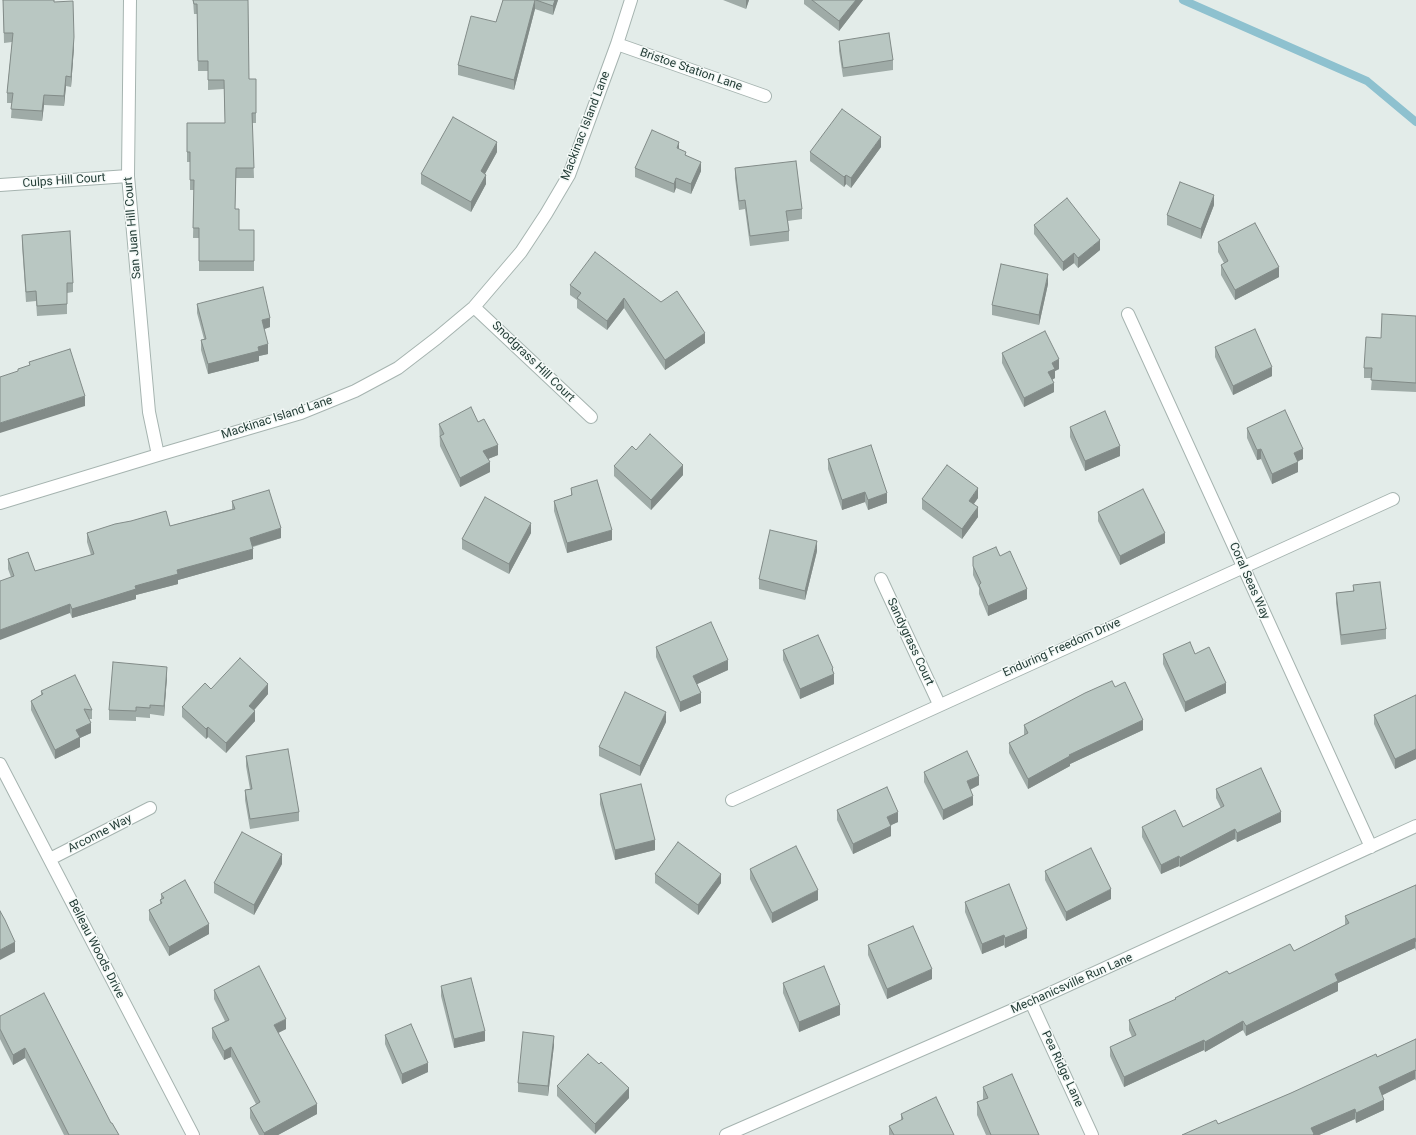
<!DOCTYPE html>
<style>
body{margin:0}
canvas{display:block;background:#e3ece9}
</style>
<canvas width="1416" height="1135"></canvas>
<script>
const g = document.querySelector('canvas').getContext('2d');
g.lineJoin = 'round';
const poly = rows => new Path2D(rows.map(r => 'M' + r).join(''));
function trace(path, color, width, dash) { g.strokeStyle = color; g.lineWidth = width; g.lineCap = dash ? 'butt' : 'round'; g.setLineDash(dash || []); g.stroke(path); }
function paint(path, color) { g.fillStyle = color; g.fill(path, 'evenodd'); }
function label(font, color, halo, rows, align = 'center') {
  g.font = font + ' Roboto,sans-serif'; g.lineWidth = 3; g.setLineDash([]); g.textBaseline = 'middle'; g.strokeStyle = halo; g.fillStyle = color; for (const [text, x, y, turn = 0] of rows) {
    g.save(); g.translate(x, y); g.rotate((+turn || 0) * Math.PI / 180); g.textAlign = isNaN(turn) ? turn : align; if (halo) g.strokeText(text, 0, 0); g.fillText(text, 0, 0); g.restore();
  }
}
trace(poly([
 [1183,0,1367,81,1416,122]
]), '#8ec1cf', 8);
const minor = poly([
 [130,0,128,176,149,412,158,455],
 [617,44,765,96],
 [0,185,128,176],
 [474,307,591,417],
 [1128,314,1371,847],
 [0,503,158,455,301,413,355,391,398,368,437,338,474,307,521,252,546,214,569,175,617,44,631,0],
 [881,579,939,704],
 [0,764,193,1135],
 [732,800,1393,499],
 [50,859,150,808],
 [1031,1002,1092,1135],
 [726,1135,1031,1002,1416,826]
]);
trace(minor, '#a6b4b0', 14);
trace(minor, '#fff', 12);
paint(poly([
 [3,0,54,2,74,47,71,87,66,86,64,106,44,105,42,121,11,118,12,103,7,103,7,93,12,42,4,43],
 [193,0,248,0,249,79,256,79,256,123,252,123,254,178,236,178,235,209,239,230,254,230,254,271,199,271,199,238,193,238,194,190,190,190,190,162,187,162,187,123,225,123,224,89,208,90,208,71,198,71,197,14,194,14],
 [503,0,558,0,553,15,535,9,514,90,458,75,458,65,496,22],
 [723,0,749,0,746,9],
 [804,0,863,0,839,31,804,4],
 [839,41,893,60,893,70,843,77,839,51],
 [881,147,851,188,846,184,844,187,810,161,810,152],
 [679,149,686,155,701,171,691,194,676,188,674,193,635,177,635,168],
 [497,152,485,174,486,184,471,212,421,184,421,174],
 [735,168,802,209,802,219,788,221,789,231,789,241,750,246,745,209,739,210,735,178],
 [1214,205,1201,239,1167,225,1167,215],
 [1034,225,1100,250,1078,268,1074,263,1063,271,1034,234],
 [22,235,73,283,73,292,67,293,67,314,37,316,36,301,26,302,22,245],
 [1218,242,1279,277,1235,300,1221,275,1221,265,1224,263,1218,252],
 [1048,284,1039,325,992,315,992,305],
 [570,285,661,302,705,343,665,370,624,308,607,330,577,308,577,300,570,295],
 [197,304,270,327,264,329,268,354,259,356,259,361,208,374,201,350,201,340,204,339,197,313],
 [1416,316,1416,392,1371,390,1372,378,1364,378,1364,368,1381,338],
 [1215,347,1272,376,1233,395,1215,357],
 [1002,353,1059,369,1055,371,1055,378,1052,380,1054,392,1024,407,1002,363],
 [478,422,498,455,488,459,490,472,460,487,440,446,439,424],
 [1070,427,1120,456,1085,471,1070,437],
 [1247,428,1303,459,1298,461,1298,472,1272,484,1261,459,1257,460,1247,438],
 [636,450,683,475,651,510,614,476,614,466],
 [828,459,887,503,868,510,865,502,842,510,828,469],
 [571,488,612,540,567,553,554,511,554,501,571,496],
 [978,498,974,504,978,517,962,539,922,509,922,499],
 [232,501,281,538,253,547,253,559,178,580,178,584,136,595,136,599,72,618,70,613,11,577,8,569,8,559,35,571,91,555,87,542,87,533,170,526,232,509],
 [1098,512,1165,543,1120,565,1098,521],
 [531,533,509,574,462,549,462,539],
 [817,551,805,600,759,589,759,579],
 [1000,556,1027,599,988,616,979,594,979,588,973,575,973,557],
 [1353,585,1386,629,1386,639,1341,645,1336,603,1336,593,1353,591],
 [656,647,728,670,697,684,701,703,680,712,656,657],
 [783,650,833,672,834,684,800,699,783,660],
 [1163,654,1195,654,1226,693,1185,712,1163,664],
 [167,677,164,716,150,714,150,718,136,717,136,721,109,720,109,710],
 [1115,687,1143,730,1070,764,1070,766,1028,789,1009,753,1009,743,1024,735,1024,725],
 [211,689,268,694,254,710,255,721,226,753,208,737,206,739,182,717,182,707],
 [41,691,92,710,92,719,89,719,91,733,80,738,80,747,55,759,31,710,31,701,41,695],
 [1416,695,1416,759,1395,769,1374,724,1374,715],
 [666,722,640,776,599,756,599,747],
 [246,756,299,812,299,821,250,829,245,800,245,790,250,789,246,766],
 [924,772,979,785,970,790,973,805,943,820,924,782],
 [1216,789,1281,822,1237,842,1235,839,1180,867,1179,866,1161,874,1142,837,1142,827,1183,827,1221,808,1216,798],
 [600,794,655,850,615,860,600,804],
 [837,810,898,822,891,825,891,836,853,854,837,820],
 [282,864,254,915,214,893,214,883],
 [750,869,818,900,772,923,750,879],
 [1045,871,1111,899,1066,921,1045,880],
 [655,874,721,883,698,915,655,883],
 [1416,885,1416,951,1415,948,1338,983,1338,991,1246,1036,1243,1030,1205,1052,1204,1050,1124,1087,1110,1056,1110,1047,1132,1037,1129,1030,1129,1020,1175,1000,1175,998,1229,974,1294,951,1345,925,1345,916],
 [161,894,209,934,169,956,149,920,149,910,160,904,160,900,161,899],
 [965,902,1027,938,1005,948,1004,945,982,954,965,912],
 [868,945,932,979,887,999,868,955],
 [783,983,840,1015,799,1032,783,993],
 [441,986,485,1041,454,1048,441,996],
 [214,990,286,1029,278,1033,317,1114,278,1135,259,1135,250,1118,250,1108,256,1104,231,1057,224,1060,212,1038,212,1028,225,1021,214,999],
 [0,1016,111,1123,119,1135,64,1135,25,1058,13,1065,0,1039],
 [385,1035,428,1072,402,1084,385,1044],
 [1416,1039,1416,1081,1415,1079,1382,1095,1384,1110,1356,1123,1355,1119,1319,1135,1182,1135,1218,1124,1377,1057],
 [554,1045,548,1096,518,1092,518,1083],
 [557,1086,629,1098,595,1134,557,1096],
 [983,1087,1039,1135,986,1135,977,1115,977,1102,983,1100],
 [901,1114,954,1135,889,1135,889,1126,901,1120]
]), '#9faba7');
paint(poly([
 [535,0,535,9,514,90,514,80],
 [555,0,558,0,553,15,553,6],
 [746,0,749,0,746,9],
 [856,0,863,0,839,31,839,21],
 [74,37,74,47,71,87,71,77],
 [66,76,66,86,64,106,64,96],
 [44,95,44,105,42,121,42,111],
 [881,137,881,147,851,188,851,178],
 [497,142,497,152,481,181,481,171],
 [679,142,679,152,677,148],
 [701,162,701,171,691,194,691,184],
 [486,175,486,184,471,212,471,202],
 [846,175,846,184,844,187,844,177],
 [676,178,676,188,674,193,674,184],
 [1214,195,1214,205,1201,239,1201,229],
 [1100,240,1100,250,1078,268,1078,258],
 [1074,253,1074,263,1063,271,1063,262],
 [1279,267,1279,277,1235,300,1235,290],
 [1048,274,1048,284,1039,325,1039,315],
 [624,298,624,308,607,330,607,321],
 [270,318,270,327,262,330,262,320],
 [705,333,705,343,665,370,665,360],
 [268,344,268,354,259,356,259,361,208,374,208,364,258,347],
 [1059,359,1059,369,1055,371,1055,378,1048,382,1048,372,1052,363],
 [1272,367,1272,376,1233,395,1233,386],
 [1054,383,1054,392,1024,407,1024,398],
 [85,396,85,406,0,433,0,423],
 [498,445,498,455,483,461,483,451],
 [1120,446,1120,456,1085,471,1085,461],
 [1261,449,1261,459,1257,460,1257,450],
 [1303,449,1303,459,1294,463,1294,453],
 [490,462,490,472,460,487,460,478],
 [1298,462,1298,472,1272,484,1272,474],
 [683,465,683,475,651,510,651,500],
 [978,488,978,498,969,510,969,501],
 [865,492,865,502,842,510,842,500],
 [887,493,887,503,868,510,868,500],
 [978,507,978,517,962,539,962,529],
 [531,523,531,533,509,574,509,564],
 [281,528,281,538,250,547,250,538],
 [612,530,612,540,567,553,567,543],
 [1165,533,1165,543,1120,565,1120,556],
 [817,541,817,551,805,600,805,591],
 [253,549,253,559,178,580,178,584,136,595,136,599,72,618,72,609,135,586,177,570],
 [1027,589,1027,599,988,616,988,606],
 [70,604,70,613,0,640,0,630],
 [728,660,728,670,693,686,693,676],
 [167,667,167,677,164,716,164,706],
 [833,668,833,674,834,674,834,684,800,699,800,689],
 [1226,683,1226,693,1185,712,1185,702],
 [268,684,268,694,249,716,249,706],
 [701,693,701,703,680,712,680,702],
 [255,711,255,721,226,753,226,743],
 [666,712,666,722,640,776,640,766],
 [1143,720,1143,730,1070,764,1070,766,1028,789,1028,779,1069,755],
 [91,723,91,733,80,738,80,747,55,759,55,750,76,730],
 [208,727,208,737,206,739,206,729],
 [1416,749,1416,759,1395,769,1395,759],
 [979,776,979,785,967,791,967,781],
 [973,796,973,805,943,820,943,810],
 [898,812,898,822,887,827,887,817],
 [1281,812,1281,822,1237,842,1237,833],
 [891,826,891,836,853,854,853,844],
 [1235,829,1235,839,1180,867,1180,858],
 [655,840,655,850,615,860,615,850],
 [282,854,282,864,254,915,254,905],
 [1179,856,1179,866,1161,874,1161,865],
 [721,874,721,883,698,915,698,905],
 [1111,889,1111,899,1066,921,1066,912],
 [818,890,818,900,772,923,772,913],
 [209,924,209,934,169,956,169,947],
 [1027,929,1027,938,1005,948,1005,938],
 [1004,935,1004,945,982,954,982,944],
 [1415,938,1415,948,1338,983,1338,991,1246,1036,1246,1026,1335,974],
 [15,942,15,952,0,960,0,950],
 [932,969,932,979,887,999,887,989],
 [840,1005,840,1015,799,1032,799,1022],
 [286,1019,286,1029,274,1035,274,1025],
 [1243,1021,1243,1030,1205,1052,1205,1042],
 [485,1031,485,1041,454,1048,454,1039],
 [554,1036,554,1045,548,1096,548,1086],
 [1204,1040,1204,1050,1124,1087,1124,1077],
 [231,1047,231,1057,224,1060,224,1051],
 [25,1048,25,1058,13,1065,13,1055],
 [428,1063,428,1072,402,1084,402,1074],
 [1415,1070,1415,1079,1379,1097,1379,1087],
 [629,1088,629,1098,595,1134,595,1124],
 [1384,1100,1384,1110,1356,1123,1356,1113],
 [317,1104,317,1114,278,1135,264,1135,264,1133],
 [1355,1109,1355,1119,1319,1135,1311,1135,1311,1128]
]), '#828b88');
const building = poly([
 [3,0,54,0,54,2,73,1,74,37,71,77,66,76,64,96,44,95,42,111,11,109,13,93,7,93,13,33,4,33,3,0],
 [193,0,248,0,249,79,256,79,256,113,252,113,254,168,236,168,235,209,239,209,239,230,254,230,254,261,199,261,199,228,193,228,194,180,190,180,190,152,187,152,187,123,225,123,224,80,208,80,208,61,198,61,197,4,194,4,193,0],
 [503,0,535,0,514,80,458,65,471,16,496,22,503,0],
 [536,0,555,0,553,6,536,0],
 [812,0,856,0,839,21,812,0],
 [889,33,893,60,843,68,839,41,889,33],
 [842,109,881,137,851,178,846,175,844,177,810,152,842,109],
 [453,117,497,142,481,171,486,175,471,202,421,174,453,117],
 [652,130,679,142,677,148,686,152,685,155,701,162,691,184,676,178,674,184,635,168,652,130],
 [796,161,802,209,786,211,789,231,750,236,745,200,739,201,735,168,796,161],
 [1180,182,1214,195,1201,229,1167,215,1180,182],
 [1067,198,1100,240,1078,258,1074,253,1063,262,1034,225,1067,198],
 [1255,223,1279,267,1235,290,1221,265,1228,261,1218,242,1255,223],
 [70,231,73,283,67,283,67,304,37,306,36,291,26,292,22,235,70,231],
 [595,252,661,302,677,291,705,333,665,360,624,298,607,321,577,298,581,293,570,285,595,252],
 [1001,264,1048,274,1039,315,992,305,1001,264],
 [263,287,270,318,262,320,268,344,258,347,259,351,208,364,201,340,206,339,197,304,263,287],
 [1382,314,1416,316,1416,383,1371,380,1372,368,1364,368,1366,337,1381,338,1382,314],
 [1255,329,1272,367,1233,386,1215,347,1255,329],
 [1045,331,1059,359,1052,363,1055,369,1048,372,1054,383,1024,398,1002,353,1045,331],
 [70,349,85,396,0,423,0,377,18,371,18,369,30,365,29,362,70,349],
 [471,407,478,422,484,419,498,445,483,451,490,462,460,478,440,436,444,434,439,424,471,407],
 [1285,410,1303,449,1294,453,1298,462,1272,474,1261,449,1257,450,1247,428,1285,410],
 [1105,411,1120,446,1085,461,1070,427,1105,411],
 [650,434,683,465,651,500,614,466,632,446,636,450,650,434],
 [871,445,887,493,868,500,865,492,842,500,828,459,871,445],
 [947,465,978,488,969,501,978,507,962,529,922,499,947,465],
 [597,480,612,530,567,543,554,501,572,495,571,488,597,480],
 [1143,489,1165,533,1120,556,1098,512,1143,489],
 [269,490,281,528,250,538,253,549,177,570,178,574,135,586,136,589,72,609,70,604,0,630,0,581,14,576,8,559,28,552,35,571,94,554,87,533,115,524,131,521,166,511,170,526,235,509,232,501,269,490],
 [485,497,531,523,509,564,462,539,485,497],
 [770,530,817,541,805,591,759,579,770,530],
 [996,547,1000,556,1010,551,1027,589,988,606,979,585,981,583,973,566,973,557,996,547],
 [1380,582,1386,629,1341,635,1336,593,1354,591,1353,585,1380,582],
 [711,622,728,660,693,676,701,693,680,702,656,647,711,622],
 [818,635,833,668,832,669,834,674,800,689,783,650,818,635],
 [1190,642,1195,654,1209,647,1226,683,1185,702,1163,654,1190,642],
 [240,658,268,684,249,706,255,711,226,743,208,727,206,729,182,707,205,683,211,689,240,658],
 [113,662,167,667,164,706,150,705,150,708,136,707,136,711,109,710,113,662],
 [75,675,92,710,84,709,91,723,76,730,80,737,55,750,31,701,43,694,41,691,75,675],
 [1112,681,1115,687,1125,682,1143,720,1069,755,1070,756,1028,779,1009,743,1028,733,1024,725,1085,693,1112,681],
 [625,692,666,712,640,766,599,747,625,692],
 [1416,695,1416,749,1395,759,1374,715,1416,695],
 [288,749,299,812,250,819,245,790,252,789,246,756,288,749],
 [967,751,979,776,967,781,973,796,943,810,924,772,967,751],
 [1261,768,1281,812,1237,833,1235,829,1180,858,1179,856,1161,865,1142,827,1175,810,1183,827,1224,806,1216,789,1261,768],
 [641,784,655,840,615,850,600,794,641,784],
 [887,787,898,812,887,817,891,826,853,844,837,810,887,787],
 [242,832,282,854,254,905,214,883,242,832],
 [678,842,721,874,698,905,655,874,678,842],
 [796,846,818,890,772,913,750,869,796,846],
 [1091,848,1111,889,1066,912,1045,871,1091,848],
 [185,880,209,924,169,947,149,910,162,903,160,900,164,898,161,894,185,880],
 [1009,884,1027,929,1005,938,1004,935,982,944,965,902,1009,884],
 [1416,885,1416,942,1415,938,1335,974,1338,981,1246,1026,1243,1021,1205,1042,1204,1040,1124,1077,1110,1047,1136,1035,1129,1020,1176,999,1175,998,1227,971,1229,974,1290,944,1294,951,1349,923,1345,916,1416,885],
 [0,911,5,920,15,942,0,950,0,911],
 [913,926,932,969,887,989,868,945,913,926],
 [259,966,286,1019,274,1025,317,1104,264,1133,250,1108,260,1102,231,1047,224,1051,212,1028,229,1020,214,990,259,966],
 [824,966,840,1005,799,1022,783,983,824,966],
 [471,978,485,1031,454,1039,441,986,471,978],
 [44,993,111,1123,112,1123,119,1135,69,1135,25,1048,13,1055,0,1029,0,1016,44,993],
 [411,1024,428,1063,402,1074,385,1035,411,1024],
 [523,1032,554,1036,548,1086,518,1083,523,1032],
 [1416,1039,1416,1071,1415,1070,1379,1087,1384,1100,1356,1113,1355,1109,1311,1128,1314,1134,1313,1135,1182,1135,1216,1120,1218,1124,1291,1093,1376,1054,1377,1057,1416,1039],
 [588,1054,599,1064,601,1062,629,1088,595,1124,557,1086,588,1054],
 [1012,1074,1039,1135,991,1135,977,1102,988,1098,983,1087,1012,1074],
 [936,1097,954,1135,894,1135,889,1126,903,1119,901,1114,936,1097]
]);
paint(building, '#b9c7c2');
trace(building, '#828b88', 1);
label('12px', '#243d37', '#f4f9f7', [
 ["Bristoe Station Lane",691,70,19],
 ["Mackinac Island Lane",586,126,-69],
 ["Culps Hill Court",64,181,-4],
 ["San Juan Hill Court",133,228,-95],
 ["Snodgrass Hill Court",533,362,44],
 ["Mackinac Island Lane",277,418,-18],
 ["Coral Seas Way",1249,581,66],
 ["Sandygrass Court",910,642,65],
 ["Enduring Freedom Drive",1062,648,-24],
 ["Arconne Way",100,834,-27],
 ["Belleau Woods Drive",96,949,63],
 ["Mechanicsville Run Lane",1072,984,-24],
 ["Pea Ridge Lane",1062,1069,65]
]);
</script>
